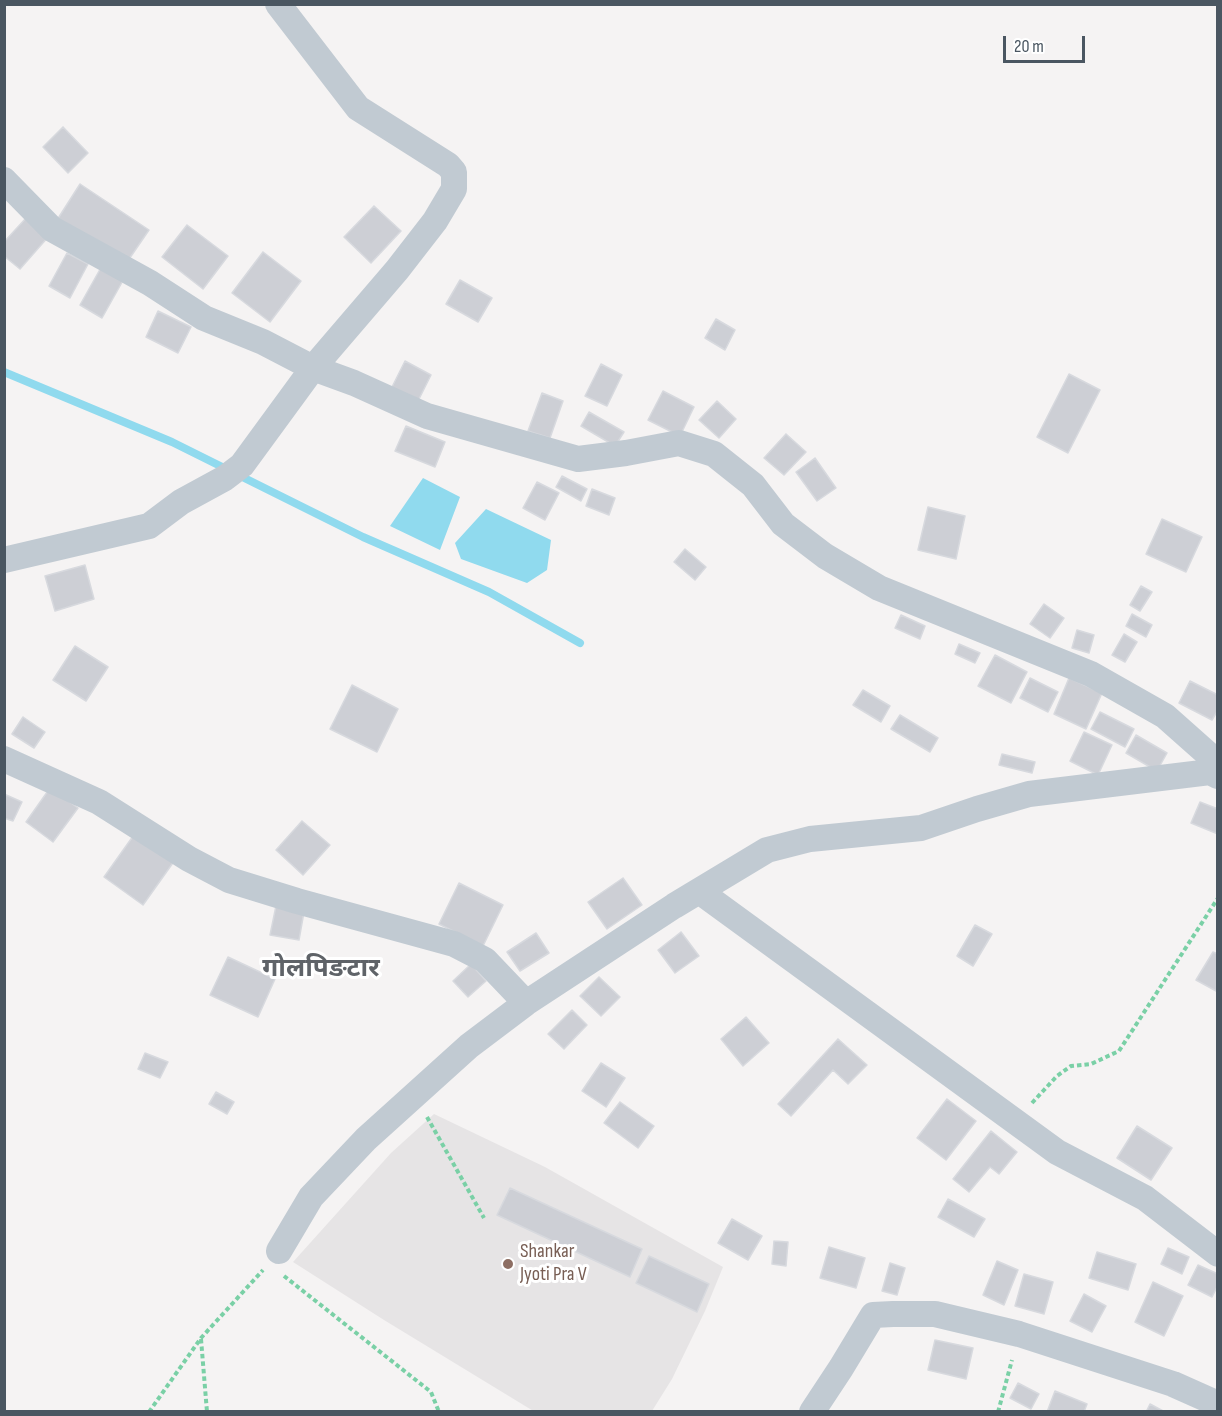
<!DOCTYPE html>
<meta charset="utf-8">
<style>
body{margin:0}
#map{position:relative;width:1222px;height:1416px;overflow:hidden;background:#f5f3f3;font-family:"Sofia Sans Condensed",sans-serif}
canvas{display:block}
.frame{position:absolute;inset:0;border:6px solid #4a5661;pointer-events:none}
.scale{position:absolute;left:1003px;top:36px;width:82px;height:27px;box-sizing:border-box;border:3px solid #4a5661;border-top:0;padding-left:8px;font-size:18px;line-height:21px;white-space:nowrap;color:#4a5661;-webkit-text-stroke:4px #fff;paint-order:stroke}
</style>
<div id="map">
<canvas width="1222" height="1416"></canvas>
<div class="frame"></div>
<div class="scale">20 m</div>
</div>
<script>
const g = document.querySelector('canvas').getContext('2d');
g.lineJoin = 'round';
function paint(path, color) { g.fillStyle = color; g.fill(path, 'evenodd'); }
const poly = rows => new Path2D(rows.map(r => 'M' + r).join(''));
function trace(path, color, width, dash) { g.strokeStyle = color; g.lineWidth = width; g.lineCap = dash ? 'butt' : 'round'; g.setLineDash(dash || []); g.stroke(path); }
function label(font, color, halo, rows, align = 'center') {
  g.font = font + ' "Sofia Sans Condensed","Noto Sans Devanagari",sans-serif'; g.lineWidth = 6; g.setLineDash([]); g.textBaseline = 'middle'; g.strokeStyle = halo; g.fillStyle = color; for (const [text, x, y, turn = 0] of rows) {
    g.save(); g.translate(x, y); g.rotate((+turn || 0) * Math.PI / 180); g.textAlign = isNaN(turn) ? turn : align; if (halo) g.strokeText(text, 0, 0); g.fillText(text, 0, 0); g.restore();
  }
}
paint(poly([
 [434,1114,545,1167,723,1267,705,1311,672,1379,652,1411,535,1412,384,1320,293,1262,391,1153]
]), '#e6e4e5');
paint(poly([
 [423,478,460,497,440,550,390,526],
 [486,509,551,540,547,570,527,583,461,559,455,543]
]), '#90daee');
trace(poly([
 [4,372,172,442,363,537,489,592,580,643]
]), '#90daee', 8);
const building = poly([
 [63,127,88,153,68,173,43,147,63,127],
 [80,184,149,230,125,265,57,220,80,184],
 [374,206,401,231,371,263,344,237,374,206],
 [27,217,49,236,20,269,4,256,4,242,27,217],
 [187,225,228,256,203,289,162,257,187,225],
 [263,252,301,281,270,322,232,293,263,252],
 [67,253,88,264,70,298,49,286,67,253],
 [103,264,125,277,102,318,80,305,103,264],
 [460,280,492,298,478,322,446,304,460,280],
 [158,311,191,327,178,353,146,337,158,311],
 [716,319,735,330,725,350,705,338,716,319],
 [405,361,431,375,416,405,390,391,405,361],
 [601,364,622,375,607,406,585,396,601,364],
 [1069,374,1100,390,1068,453,1037,437,1069,374],
 [663,391,694,407,680,436,648,420,663,391],
 [542,393,563,401,550,438,528,431,542,393],
 [717,401,736,419,719,438,699,420,717,401],
 [589,412,624,432,615,446,581,426,589,412],
 [406,426,445,442,435,467,395,451,406,426],
 [786,434,806,452,784,475,764,458,786,434],
 [815,458,836,488,817,501,796,472,815,458],
 [562,476,587,489,581,501,556,487,562,476],
 [537,482,559,493,545,520,523,508,537,482],
 [592,489,615,498,609,515,586,506,592,489],
 [928,507,965,516,956,559,918,550,928,507],
 [1162,519,1202,537,1186,572,1146,554,1162,519],
 [685,549,706,567,695,580,674,562,685,549],
 [85,565,94,599,55,611,45,576,85,565],
 [1141,586,1152,592,1140,611,1130,605,1141,586],
 [1044,604,1064,618,1050,638,1030,624,1044,604],
 [1132,614,1152,625,1146,637,1126,626,1132,614],
 [901,615,925,626,920,639,895,628,901,615],
 [1077,630,1094,635,1089,653,1072,648,1077,630],
 [1124,634,1137,642,1125,662,1112,655,1124,634],
 [959,644,980,653,975,663,955,654,959,644],
 [75,646,108,667,86,701,53,680,75,646],
 [995,655,1027,672,1011,703,978,686,995,655],
 [1030,678,1058,692,1048,712,1020,698,1030,678],
 [1069,678,1102,693,1086,729,1054,714,1069,678],
 [1190,681,1218,695,1218,710,1212,720,1179,703,1190,681],
 [352,685,398,709,377,752,330,729,352,685],
 [863,690,890,706,881,722,853,705,863,690],
 [1100,712,1134,729,1125,747,1091,729,1100,712],
 [900,715,938,738,930,752,891,729,900,715],
 [23,717,45,732,34,748,12,734,23,717],
 [1084,732,1112,745,1098,775,1070,761,1084,732],
 [1136,735,1167,753,1157,771,1126,753,1136,735],
 [1002,754,1035,762,1032,773,999,765,1002,754],
 [50,788,78,808,53,842,26,822,50,788],
 [4,794,22,802,13,821,4,818,4,794],
 [1200,802,1218,809,1218,834,1191,823,1200,802],
 [302,821,330,845,303,875,276,850,302,821],
 [136,832,175,860,143,905,104,877,136,832],
 [623,878,642,905,607,929,588,902,623,878],
 [459,883,503,905,483,946,439,924,459,883],
 [276,906,304,912,299,940,270,935,276,906],
 [975,925,992,934,973,966,957,956,975,925],
 [681,932,699,956,675,973,658,950,681,932],
 [536,933,549,953,520,971,507,952,536,933],
 [1213,952,1218,954,1218,992,1196,980,1213,952],
 [228,957,275,979,258,1017,210,995,228,957],
 [471,964,486,981,468,997,453,981,471,964],
 [599,977,620,997,601,1016,580,996,599,977],
 [572,1010,587,1025,564,1049,548,1034,572,1010],
 [746,1017,769,1043,743,1066,721,1039,746,1017],
 [838,1039,867,1065,848,1084,833,1070,791,1116,778,1104,838,1039],
 [145,1053,168,1062,160,1078,138,1069,145,1053],
 [601,1063,625,1078,606,1107,582,1091,601,1063],
 [216,1092,234,1102,227,1114,209,1104,216,1092],
 [947,1099,976,1121,946,1160,917,1138,947,1099],
 [620,1102,654,1126,638,1148,604,1123,620,1102],
 [1137,1126,1172,1148,1151,1180,1117,1158,1137,1126],
 [991,1131,1017,1152,999,1174,990,1167,969,1192,953,1179,991,1131],
 [510,1188,642,1249,630,1277,497,1215,510,1188],
 [948,1199,985,1219,974,1237,938,1217,948,1199],
 [732,1219,762,1236,748,1260,718,1243,732,1219],
 [774,1241,788,1242,786,1266,772,1264,774,1241],
 [829,1247,865,1258,856,1288,820,1278,829,1247],
 [1168,1248,1189,1257,1182,1274,1161,1264,1168,1248],
 [1097,1252,1136,1264,1128,1290,1089,1278,1097,1252],
 [649,1256,709,1284,697,1312,636,1283,649,1256],
 [997,1261,1018,1270,1004,1305,983,1295,997,1261],
 [890,1263,905,1268,897,1295,882,1291,890,1263],
 [1198,1265,1218,1274,1218,1285,1212,1297,1188,1285,1198,1265],
 [1024,1274,1053,1282,1044,1314,1015,1306,1024,1274],
 [1153,1282,1183,1296,1164,1336,1135,1322,1153,1282],
 [1084,1294,1106,1306,1092,1332,1070,1321,1084,1294],
 [935,1340,973,1348,966,1379,928,1370,935,1340],
 [1018,1383,1039,1394,1031,1409,1010,1398,1018,1383],
 [1055,1391,1087,1404,1084,1412,1047,1412,1055,1391],
 [1150,1404,1165,1412,1146,1412,1150,1404]
]);
paint(building, '#cdcfd5');
trace(building, '#d7d9de', 1.5);
trace(poly([
 [1032,1103,1057,1076,1071,1066,1091,1064,1119,1051,1218,898],
 [427,1117,484,1218],
 [284,1276,431,1392,439,1412],
 [201,1339,207,1412],
 [149,1412,201,1338,263,1270],
 [998,1412,1012,1360]
]), '#7ad0a6', 4, [4.5, 3]);
trace(poly([
 [4,180,52,229,150,283,204,318,263,342,313,368,354,383,427,416,578,459,626,453,679,443,714,454,753,485,783,524,825,556,879,588,1091,674,1165,716,1218,763],
 [4,560,149,526,181,502,225,478,242,465,313,368,397,270,435,221,454,189,454,172,448,165,358,108,278,4],
 [4,759,99,802,189,859,229,880,297,901,454,944,485,960,526,1003],
 [699,891,1057,1152,1145,1198,1218,1254],
 [279,1251,311,1197,366,1139,469,1046,526,1003,674,906,767,850,810,839,921,828,977,809,1029,794,1210,772,1218,776],
 [812,1412,841,1368,873,1315,893,1314,935,1314,1019,1334,1173,1384,1218,1404]
]), '#c1cad2', 26);
for (const [x, y, r, color] of [
 [508,1264,6,"#8d6e63"]
]) { const dot = new Path2D(); dot.arc(x, y, r, 0, 2 * Math.PI); g.fillStyle = color; g.fill(dot); trace(dot, '#fff', 2); }
label('20px', '#785e54', '#fff', [
 ["Shankar",520,1252],
 ["Jyoti Pra V",520,1275]
], 'left');
label('bold 26px', '#5f6368', '#fff', [
 ["गोलपिङटार",321,969]
]);
</script>
